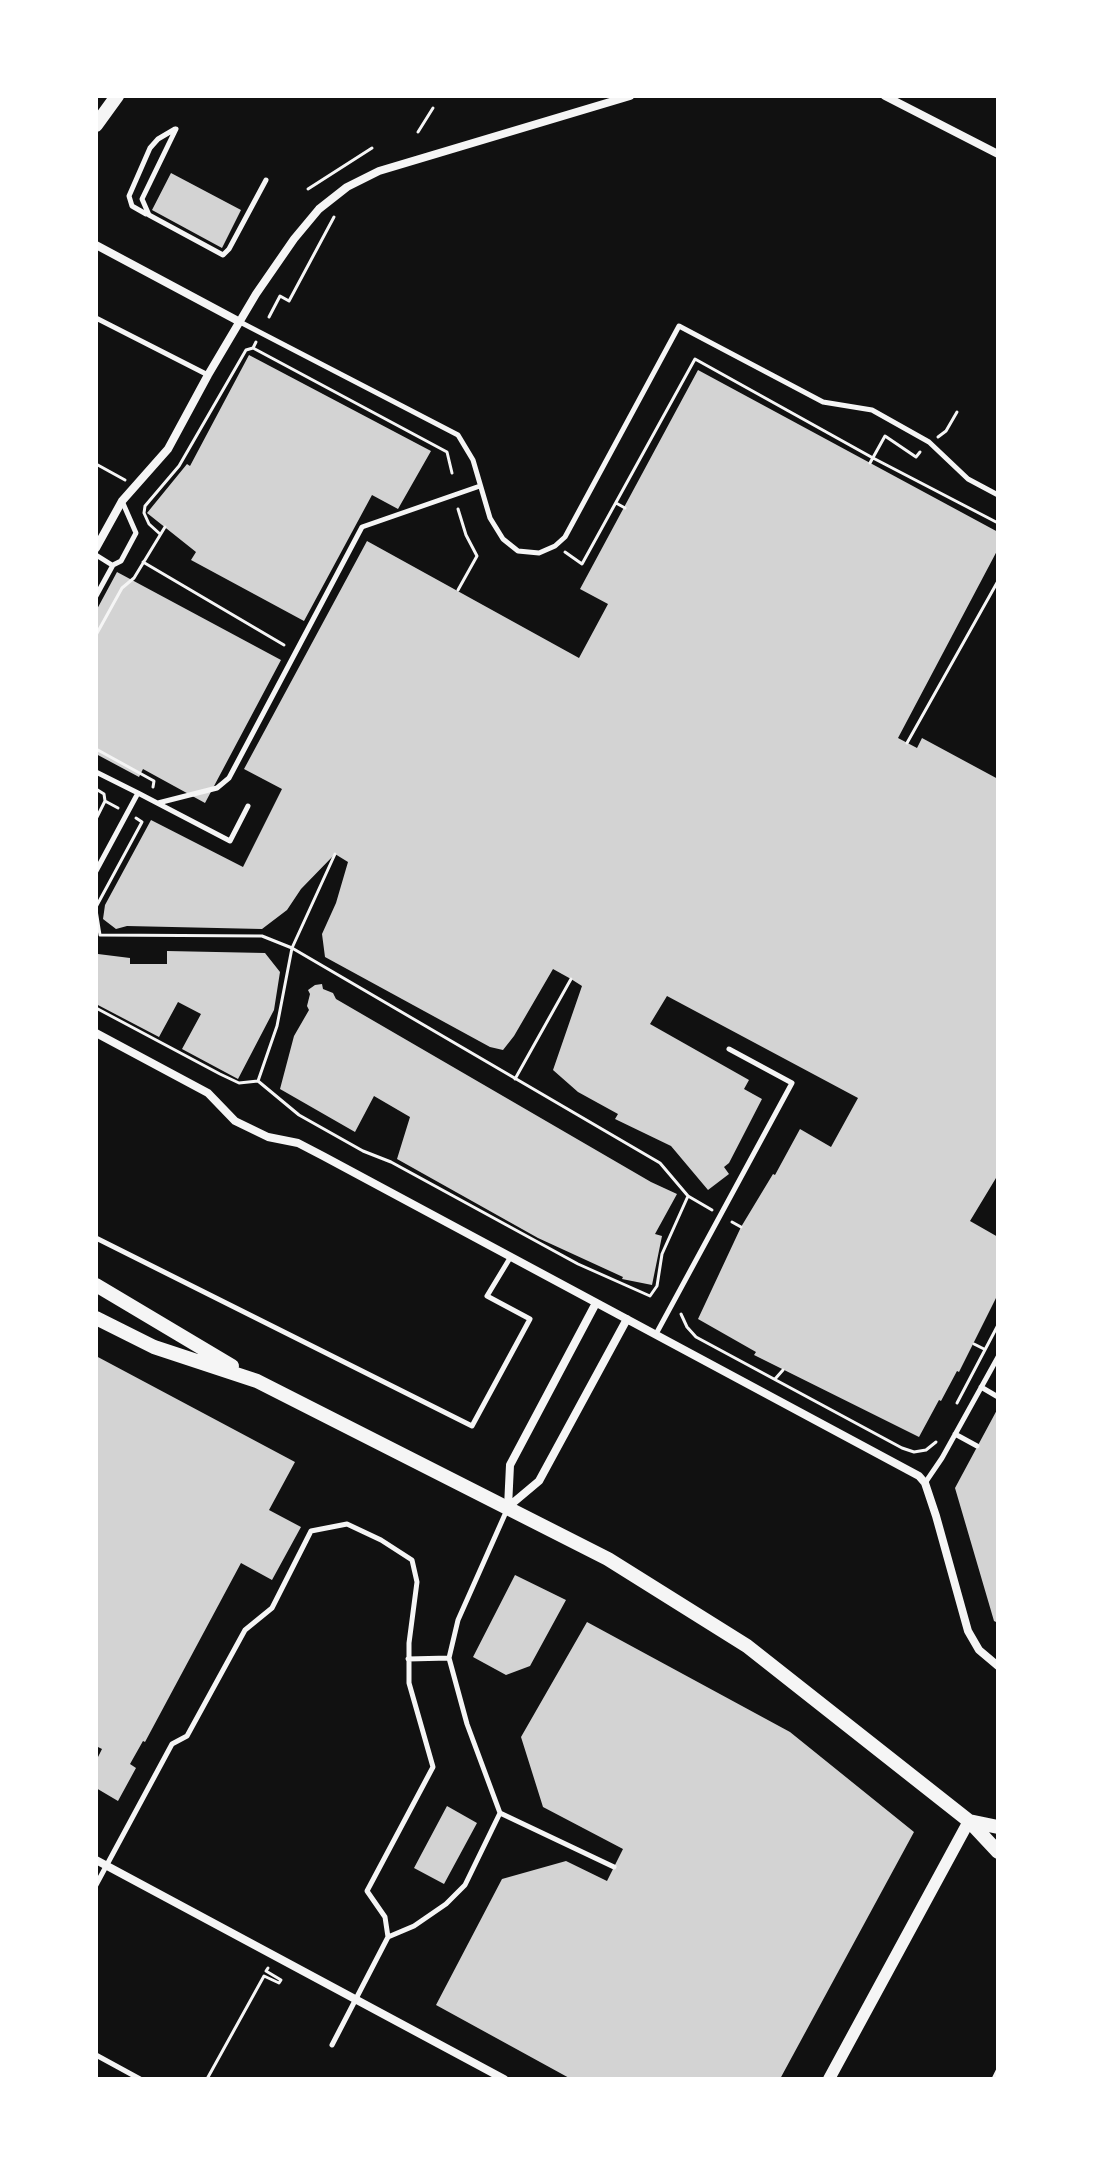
<!DOCTYPE html>
<style>
body{margin:0}
#map{position:relative;width:1094px;height:2175px;overflow:hidden;background:#111;font-family:Cabin,sans-serif}
canvas{display:block}
.frame{position:absolute;inset:0;border:98px solid #fff;pointer-events:none}
</style>
<div id="map">
<canvas width="1094" height="2175"></canvas>
<div class="frame"></div>
</div>
<script>
const g = document.querySelector('canvas').getContext('2d');
g.lineJoin = 'round';
function paint(path, color) { g.fillStyle = color; g.fill(path, 'evenodd'); }
const poly = rows => new Path2D(rows.map(r => 'M' + r).join(''));
function trace(path, color, width, dash) { g.strokeStyle = color; g.lineWidth = width; g.lineCap = dash ? 'butt' : 'round'; g.setLineDash(dash || []); g.stroke(path); }
paint(poly([
 [171,173,241,210,222,248,152,210],
 [249,355,431,451,398,509,372,495,304,621,191,560,196,552,147,513,187,464,190,466],
 [698,370,998,532,998,549,898,738,917,748,922,738,998,779,998,1179,996,1178,970,1221,998,1237,998,1294,959,1372,957,1371,941,1401,939,1400,919,1437,754,1355,756,1352,698,1319,741,1227,773,1174,775,1175,800,1129,831,1147,858,1098,667,996,650,1024,749,1080,744,1089,762,1099,729,1163,724,1167,729,1174,708,1190,671,1146,615,1119,618,1114,578,1092,553,1070,582,986,571,979,553,969,514,1036,503,1050,490,1047,325,957,322,934,336,903,348,862,335,854,301,889,287,910,262,929,127,926,116,929,103,919,105,905,151,820,243,867,282,789,244,769,367,541,579,658,608,604,580,589],
 [117,572,281,660,205,803,143,769,139,777,96,754,96,611],
 [167,951,265,953,280,972,274,1010,238,1079,182,1049,201,1014,178,1002,159,1037,96,1004,98,954,130,958,130,964,167,964],
 [322,984,323,989,333,993,336,999,651,1182,677,1194,655,1234,662,1236,652,1285,622,1279,623,1277,538,1238,397,1159,410,1117,374,1096,355,1132,280,1089,294,1036,309,1010,307,1006,310,994,308,990,315,985],
 [96,1356,295,1462,269,1510,301,1527,272,1580,241,1563,145,1742,143,1741,130,1764,136,1768,118,1801,96,1788,96,1761,102,1749,96,1746],
 [998,1408,998,1623,994,1621,955,1488],
 [515,1575,566,1600,530,1666,506,1675,473,1657],
 [587,1622,790,1732,914,1832,780,2079,571,2079,436,2005,502,1879,566,1861,607,1881,623,1849,543,1807,521,1737],
 [447,1806,477,1823,444,1884,414,1868]
]), '#d3d3d3');
trace(poly([
 [418,132,433,108],
 [308,189,372,148],
 [269,317,280,296,289,301,334,217],
 [256,342,253,348,447,452,452,473],
 [938,437,946,431,957,412],
 [870,463,885,436,916,457,920,452],
 [96,464,125,480],
 [616,503,625,508],
 [458,509,466,535,477,556,458,590],
 [160,534,149,524,144,513,145,506,179,466,246,350,253,348],
 [565,552,582,564,695,359,873,458,998,523],
 [143,562,284,645],
 [96,635,122,588,134,578,165,527],
 [907,743,998,581],
 [96,749,154,781,153,787],
 [96,789,104,794,105,801,96,819],
 [105,801,118,808],
 [96,907,142,822,136,818],
 [96,910,100,935,262,936,292,948,660,1163,688,1196,662,1254,657,1286,650,1296,578,1264,391,1162,363,1151,299,1115,258,1081],
 [96,1008,220,1074,239,1083,258,1081,277,1026,292,948,335,854],
 [515,1079,571,979],
 [688,1196,712,1210],
 [732,1222,741,1227],
 [681,1314,687,1327,696,1337,902,1448,914,1452,926,1450,936,1442],
 [974,1344,984,1349],
 [775,1379,783,1370],
 [957,1403,998,1325],
 [207,2079,264,1976,279,1983,281,1980,266,1971,268,1968]
]), '#f5f5f5', 3);
trace(poly([
 [176,129,142,199,149,215,223,255,229,249,266,180],
 [146,214,132,206,129,196,150,148,158,139,175,129],
 [96,318,208,375],
 [240,322,458,435,473,460,490,518,503,539,518,551,539,553,555,546,565,537,679,326,823,402,872,410,929,442,968,479,998,495],
 [96,555,112,565],
 [96,596,113,565,121,561,136,533,122,501],
 [96,772,138,793,96,871],
 [138,793,230,841,248,806],
 [158,803,217,788,229,778,362,527,480,486],
 [96,1238,472,1426,530,1319,487,1296,510,1258],
 [656,1334,792,1083,729,1049],
 [981,1387,998,1397],
 [955,1434,977,1446],
 [925,1483,942,1458,998,1357],
 [408,1659,449,1658],
 [500,1813,614,1867],
 [96,1885,172,1744,187,1736,245,1630,272,1608,311,1531,347,1524,381,1540,412,1560,417,1582,409,1643,409,1683,433,1767,367,1891,385,1917,388,1937],
 [332,2045,388,1937,414,1926,446,1904,465,1885,500,1813,467,1724,449,1658,458,1620,506,1512],
 [96,2055,140,2079],
 [994,2079,998,2071]
]), '#f5f5f5', 5);
trace(poly([
 [885,96,998,154],
 [96,245,240,322],
 [96,548,122,501,168,449,208,375,256,294,294,239,319,209,347,187,379,171,630,96],
 [96,1033,208,1093,235,1121,268,1137,298,1143,323,1156,919,1476,925,1483,936,1516,968,1631,979,1650,998,1666],
 [508,1507,510,1465,596,1303],
 [508,1507,539,1481,627,1319],
 [96,1860,504,2079]
]), '#f5f5f5', 8);
trace(poly([
 [829,2079,969,1821]
]), '#f5f5f5', 12);
trace(poly([
 [96,1285,232,1366],
 [96,1318,154,1347,257,1381,608,1559,747,1646,969,1821,998,1852],
 [969,1821,998,1827]
]), '#f5f5f5', 14);
trace(poly([
 [96,125,117,96]
]), '#f5f5f5', 14);
</script>
